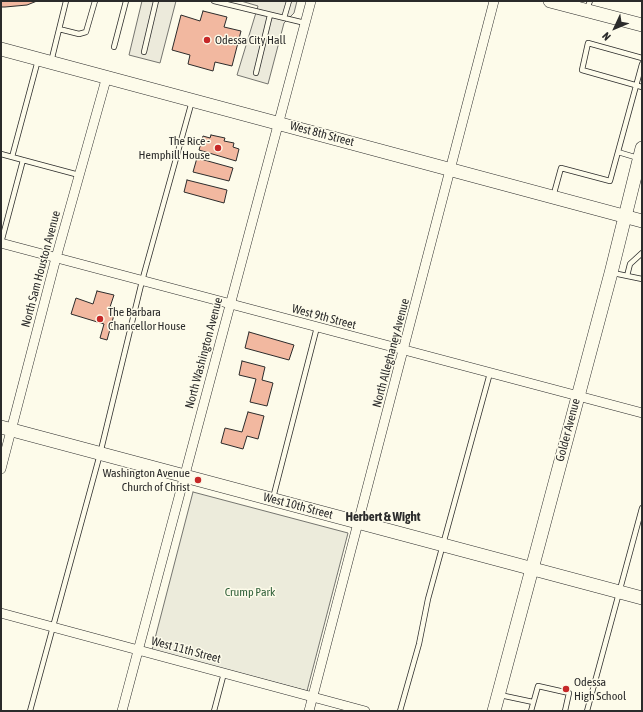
<!DOCTYPE html>
<style>
body{margin:0}
#map{position:relative;width:643px;height:712px;overflow:hidden;background:#fdfbea;font-family:"Asap Condensed",sans-serif}
canvas{display:block}
.frame{position:absolute;inset:0;border:2px solid #2b2b2b;pointer-events:none}
.north{position:absolute;left:595px;top:8px;width:40px;height:40px;-webkit-text-stroke:3px #fdfbea;paint-order:stroke;rotate:226deg;font-size:11px;font-weight:700;line-height:16px;text-align:center;color:#2b2b2b}
.north::after{content:'';display:block;margin:auto;width:14px;height:18px;background:#2b2b2b;clip-path:polygon(50% 0,100% 100%,50% 72%,0 100%)}
</style>
<div id="map">
<canvas width="643" height="712"></canvas>
<div class="frame"></div>
<div class="north">N</div>
</div>
<script>
const g = document.querySelector('canvas').getContext('2d');
g.lineJoin = 'round';
function paint(path, color) { g.fillStyle = color; g.fill(path, 'evenodd'); }
const poly = rows => new Path2D(rows.map(r => 'M' + r).join(''));
function trace(path, color, width, dash) { g.strokeStyle = color; g.lineWidth = width; g.lineCap = dash ? 'butt' : 'round'; g.setLineDash(dash || []); g.stroke(path); }
function label(font, color, halo, rows, align = 'center') {
  g.font = font + ' "Asap Condensed",sans-serif'; g.lineWidth = 3; g.setLineDash([]); g.textBaseline = 'middle'; g.strokeStyle = halo; g.fillStyle = color; for (const [text, x, y, turn = 0] of rows) {
    g.save(); g.translate(x, y); g.rotate((+turn || 0) * Math.PI / 180); g.textAlign = isNaN(turn) ? turn : align; if (halo) g.strokeText(text, 0, 0); g.fillText(text, 0, 0); g.restore();
  }
}
const green = poly([
 [193,492,348,533,307,691,152,650,193,492]
]);
paint(green, '#ecebdb');
trace(green, '#74746e', 1);
const parking = poly([
 [142,1,176,1,160,63,129,55,142,1],
 [241,1,297,1,294,13,284,23,268,84,237,75,258,6,241,1]
]);
paint(parking, '#eceadb');
trace(parking, '#74746e', 1);
const building = poly([
 [1,1,37,1,27,5,5,7,1,7,1,1],
 [203,11,227,17,224,27,241,31,232,66,215,62,213,71,188,64,190,55,172,50,181,15,200,21,203,11],
 [211,135,225,138,224,141,234,143,233,147,239,149,236,161,199,150,203,136,210,138,211,135],
 [197,158,233,168,229,181,193,172,197,158],
 [187,180,227,190,224,203,184,192,187,180],
 [97,291,114,295,110,307,116,308,107,340,100,338,104,324,71,314,76,298,93,304,97,291],
 [249,332,294,345,289,360,245,348,249,332],
 [242,361,265,367,262,380,273,383,267,406,250,402,256,379,239,375,242,361],
 [248,412,264,416,258,439,247,436,243,449,221,443,225,428,242,432,248,412]
]);
paint(building, '#f2b8a0');
trace(building, '#2b2b2b', 1);
const lane = poly([
 [214,1,305,23],
 [587,9,590,1],
 [284,18,289,1],
 [59,29,79,34,86,32,95,1],
 [114,47,126,1],
 [144,52,156,1],
 [642,58,588,43,582,70,642,87],
 [51,62,66,1],
 [256,73,270,15],
 [618,152,638,158],
 [1,154,23,160,1,243],
 [12,157,38,60],
 [23,160,79,175],
 [553,197,561,168,610,181,642,64],
 [613,273,642,279],
 [627,276,630,264,642,253],
 [273,498,317,327],
 [500,695,533,702],
 [30,711,100,454,142,281,192,101],
 [214,711,224,673],
 [400,711,419,644,428,599,490,373],
 [531,711,538,686,569,693,565,711],
 [587,711,642,508]
]);
const street = poly([
 [1,243,642,413],
 [1,469,56,258,107,76],
 [1,613,365,711],
 [122,711,311,1],
 [309,711,494,1]
]);
const secondary = poly([
 [550,1,642,25],
 [1,49,642,221],
 [1,427,642,598],
 [494,711,611,273,642,148]
]);
trace(lane, '#2b2b2b', 6);
trace(street, '#2b2b2b', 10);
trace(secondary, '#2b2b2b', 14);
trace(lane, '#fdfbea', 4.5);
trace(street, '#fdfbea', 9);
trace(secondary, '#fdfbea', 13);
for (const [x, y, r, color] of [
 [207,40,4,"#c62828"],
 [218,148,4,"#c62828"],
 [100,319,4,"#c62828"],
 [198,480,4,"#c62828"],
 [566,689,4,"#c62828"]
]) { const dot = new Path2D(); dot.arc(x, y, r, 0, 2 * Math.PI); g.fillStyle = color; g.fill(dot); trace(dot, '#fdfbea', 1.5); }
label('12px', '#2b2b2b', '#fdfbea', [
 ["Odessa City Hall",215,40],
 ["The Rice -",210,141,"right"],
 ["Hemphill House",210,155,"right"],
 ["The Barbara",108,312],
 ["Chancellor House",108,326],
 ["Washington Avenue",190,473,"right"],
 ["Church of Christ",190,487,"right"],
 ["Odessa",574,682],
 ["High School",574,696]
], 'left');
label('12px', '#2b2b2b', '#fdfbea', [
 ["West 8th Street",322,134,15],
 ["North Sam Houston Avenue",41,269,-75],
 ["West 9th Street",324,317,15],
 ["North Washington Avenue",204,353,-75],
 ["North Alleghaney Avenue",391,353,-75],
 ["Golder Avenue",568,430,-75],
 ["West 10th Street",298,506,15],
 ["West 11th Street",186,650,15]
]);
label('12px', '#34623c', '#fdfbea', [
 ["Crump Park",250,592]
]);
label('bold 13px', '#2b2b2b', '#fdfbea', [
 ["Herbert & Wight",383,517]
]);
</script>
